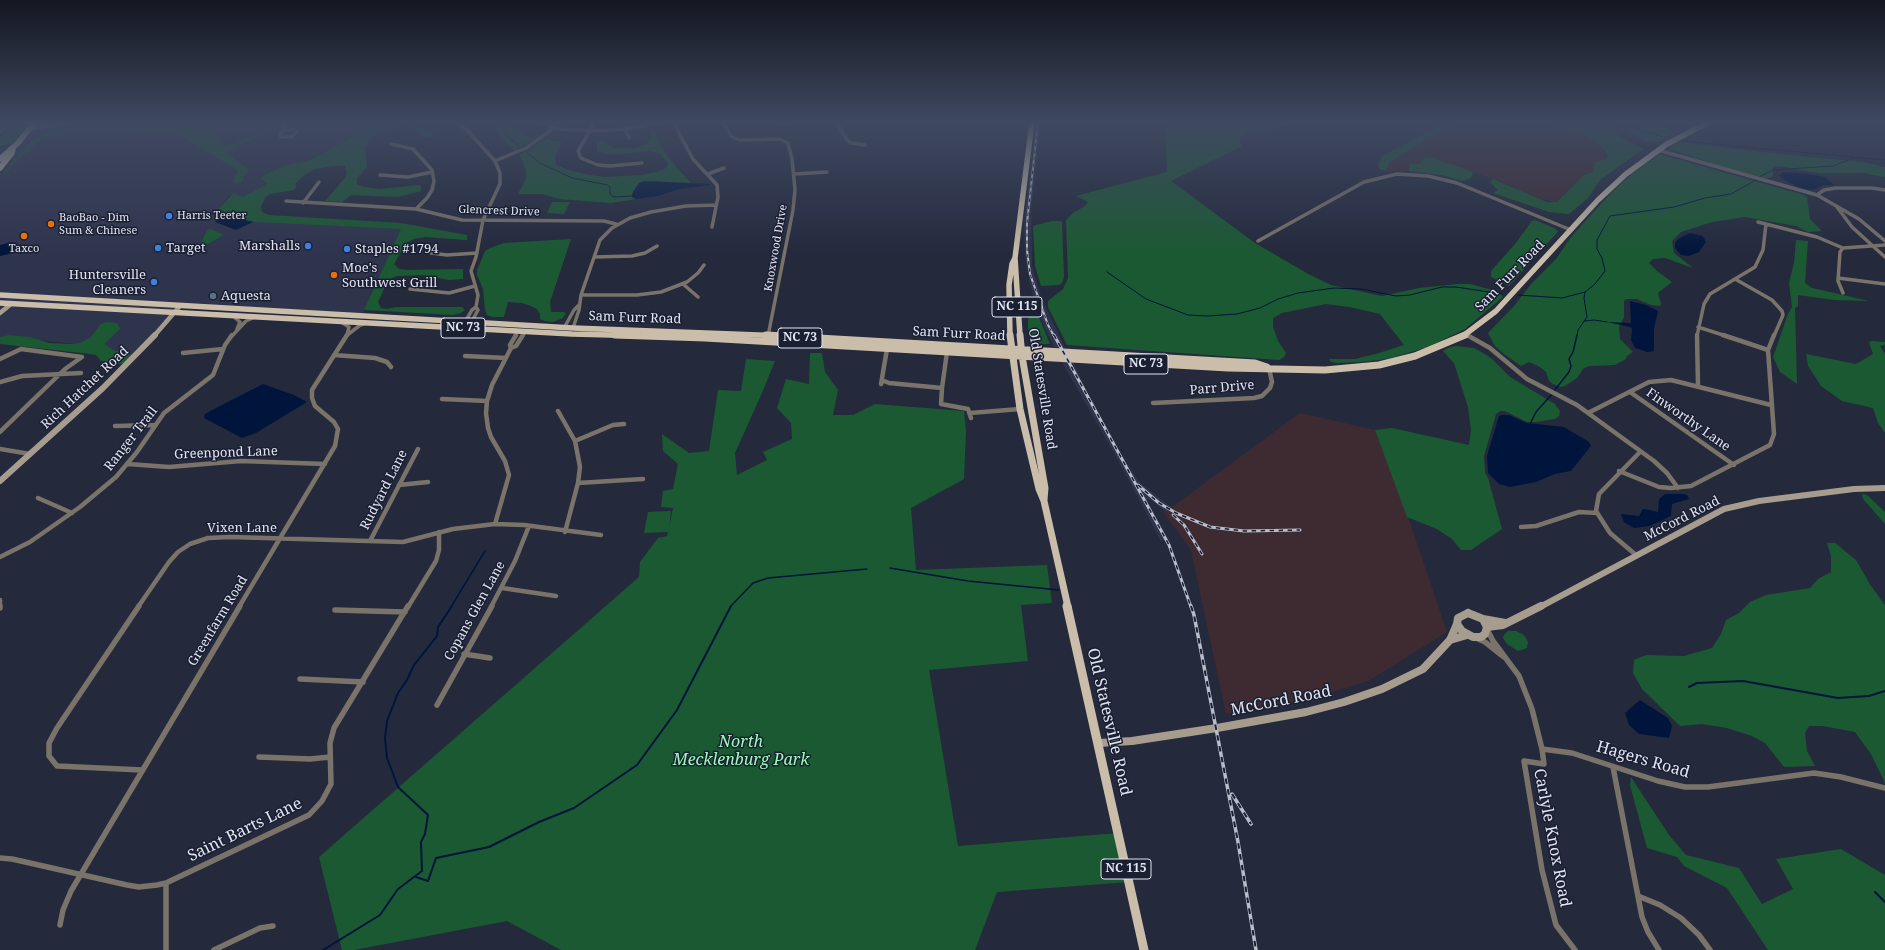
<!DOCTYPE html>
<style>
body{margin:0}
canvas{display:block;background:#24293c}
</style>
<canvas width="1885" height="950"></canvas>
<script>
const g = document.querySelector('canvas').getContext('2d');
g.lineJoin = 'round';
function paint(path, color) { g.fillStyle = color; g.fill(path, 'evenodd'); }
const poly = rows => new Path2D(rows.map(r => 'M' + r).join(''));
function trace(path, color, width, dash) { g.strokeStyle = color; g.lineWidth = width; g.lineCap = dash ? 'butt' : 'round'; g.setLineDash(dash || []); g.stroke(path); }
function label(font, color, halo, rows, align = 'center') {
  g.font = font + ' "Noto Serif",serif'; g.lineWidth = 3; g.setLineDash([]); g.textBaseline = 'middle'; g.strokeStyle = halo; g.fillStyle = color; for (const [text, x, y, turn = 0] of rows) {
    g.save(); g.translate(x, y); g.rotate((+turn || 0) * Math.PI / 180); g.textAlign = isNaN(turn) ? turn : align; if (halo) g.strokeText(text, 0, 0); g.fillText(text, 0, 0); g.restore();
  }
}
paint(poly([
 [36,122,343,122,355,131,350,138,311,160,284,166,260,179,267,184,243,197,229,196,219,208,212,220,219,219,402,229,361,317,180,306,134,358,96,346,8,337,0,340,0,149,18,143],
 [1036,122,1041,122,1031,210,1032,265,1041,297,1065,348,1054,347,1044,326,1035,304,1026,265,1024,229],
 [1062,362,1073,362,1095,409,1124,459,1140,483,1175,510,1174,519,1150,499,1147,501,1169,540,1161,541,1118,460]
]), '#2f344d');
paint(poly([
 [1461,122,1546,122,1552,126,1591,138,1604,149,1608,156,1605,159,1595,162,1592,172,1584,175,1557,202,1553,202,1526,194,1516,188,1502,182,1432,158,1420,164,1410,164,1409,171,1386,171,1389,163,1424,141],
 [1300,413,1375,430,1411,526,1447,632,1368,681,1299,702,1226,714,1191,550,1164,513]
]), '#3e2b32');
paint(poly([
 [0,122,32,122,14,143,0,146],
 [139,122,170,122,172,125,210,128,214,129,223,146,233,144,259,133,265,131,269,133,237,146,227,153,249,170,244,176,243,181,236,184,233,182,238,170,172,131,61,134,42,140,22,156,0,178,21,151,32,141,46,132,61,129,60,131,63,132,136,130],
 [343,122,370,122,379,125,406,123,428,130,434,135,434,137,425,137,411,127,400,127,380,132,370,139,365,147,367,167,357,178,357,184,364,187,380,189,419,185,421,186,421,191,398,197,351,195,342,202,325,201,344,179,347,173,345,166,333,166,315,169,304,175,295,184,296,187,294,190,270,194,265,198,261,206,262,212,269,215,401,223,467,235,467,240,425,237,414,239,406,243,394,264,399,269,409,270,463,269,463,279,449,280,423,275,397,276,388,280,378,302,381,308,387,309,396,307,462,307,465,310,461,313,453,315,364,310,401,229,256,222,225,218,212,221,219,208,234,193,243,197,267,184,260,178,283,166,311,160,350,138,354,131],
 [489,122,507,122,533,140,514,150,508,145],
 [1161,122,1178,124,1184,122,1288,122,1268,132,1248,132,1239,138,1239,142,1242,146,1171,181,1255,243,1310,275,1331,285,1382,296,1419,288,1458,284,1470,284,1500,292,1503,297,1465,329,1428,347,1387,359,1361,362,1337,363,1331,362,1329,359,1355,359,1379,353,1404,345,1380,314,1349,307,1326,304,1282,313,1273,318,1273,327,1278,341,1286,353,1284,357,1279,360,1067,345,1048,307,1048,301,1063,289,1068,278,1066,220,1073,213,1085,206,1088,202,1076,196,1167,172,1165,126],
 [1446,122,1461,122,1424,141,1389,163,1386,171,1379,169,1378,164,1382,156],
 [1546,122,1619,122,1615,126,1615,132,1622,138,1643,149,1600,180,1588,198,1569,214,1549,212,1493,193,1498,190,1490,182,1493,179,1547,202,1557,202,1584,175,1592,172,1595,162,1605,159,1608,156,1604,149,1591,138,1552,126],
 [1640,122,1661,122,1673,133,1656,142,1644,141,1629,131,1629,128],
 [652,132,654,132,666,154,677,168,691,183,650,181,638,185,632,194,632,197,636,199,611,203,560,199,542,194,518,194,526,178,526,170,520,155,546,139,562,142,555,157,556,165,569,170,590,175,605,177,641,175,657,172,666,168,668,163,660,154,650,151,621,154,607,154,597,151,597,142,602,141,614,148,636,148,647,144,651,138],
 [1678,142,1770,153,1862,162,1885,167,1885,177,1863,173,1818,173,1779,166,1773,167,1773,176,1770,178,1765,178,1726,168,1670,149,1670,147],
 [1659,154,1804,195,1807,197,1810,219,1822,231,1808,232,1796,226,1745,217,1712,222,1681,232,1672,241,1674,253,1693,268,1665,258,1653,259,1649,263,1657,271,1672,282,1658,293,1661,304,1660,306,1651,305,1637,299,1626,299,1624,301,1624,317,1619,327,1620,339,1633,352,1627,356,1626,359,1615,365,1590,366,1584,368,1577,378,1565,386,1561,387,1553,384,1549,381,1546,372,1540,367,1529,362,1521,366,1504,354,1495,346,1488,333,1514,306,1532,283,1556,259,1571,237,1612,192,1632,174],
 [1426,158,1432,158,1471,171,1473,173,1471,178,1463,181,1441,175,1409,171,1409,164,1420,164,1423,159],
 [552,202,570,202,564,214,547,213],
 [1535,220,1554,228,1558,231,1556,234,1509,286,1491,277,1491,271,1515,244,1532,221],
 [1052,221,1061,221,1062,223,1064,277,1062,283,1059,285,1041,286,1035,266,1033,226],
 [208,229,211,229,224,235,197,250],
 [571,239,550,302,551,312,563,312,566,313,563,318,553,322,545,321,540,319,540,314,537,309,531,306,522,303,508,302,504,317,493,317,487,315,485,310,483,289,477,275,477,270,485,251,490,248,504,243],
 [1796,240,1808,241,1805,283,1812,288,1869,301,1834,300,1798,295,1798,306,1795,308,1797,384,1780,372,1773,357,1788,314,1792,307,1789,283,1794,263],
 [1033,306,1035,308,1050,344,1036,344,1031,339,1028,334,1028,322,1029,309],
 [106,322,117,323,120,329,104,344,113,350,130,355,130,358,126,363,121,364,101,361,96,355,91,354,0,344,0,337,9,335,30,337,49,343,72,344,80,343,90,338,101,324],
 [1871,341,1885,342,1885,345,1880,346,1885,354,1885,433,1878,423,1873,408,1842,401,1821,386,1808,366,1806,354,1856,364,1873,354,1869,343],
 [1455,346,1474,348,1483,353,1492,359,1510,377,1555,404,1560,411,1559,416,1555,419,1536,422,1527,422,1505,411,1500,411,1496,414,1484,456,1485,472,1488,478,1502,529,1471,550,1461,550,1452,539,1437,529,1407,517,1375,430,1392,428,1469,445,1471,430,1468,407,1454,363,1443,351,1448,348],
 [810,353,822,353,825,372,838,390,833,415,853,415,875,404,964,411,966,431,964,479,911,508,916,570,1047,565,1052,603,1021,605,1028,661,929,670,958,846,1119,833,1129,882,997,892,975,950,561,950,507,921,354,950,342,950,319,857,639,577,640,562,658,538,667,536,668,532,644,533,648,512,671,511,669,529,673,508,661,507,663,491,673,489,678,464,663,451,662,434,689,453,709,451,718,390,741,391,746,359,775,361,762,393,735,453,737,475,767,460,763,452,792,439,791,423,777,408,786,379,809,384],
 [1862,494,1867,495,1885,512,1885,524,1863,499],
 [1827,543,1835,543,1856,560,1871,586,1885,605,1885,783,1871,754,1855,732,1823,726,1809,726,1805,733,1807,751,1815,766,1784,767,1765,743,1752,736,1727,728,1702,724,1680,726,1642,689,1633,673,1634,660,1646,655,1684,656,1712,648,1721,634,1726,620,1739,613,1750,602,1766,595,1810,588,1818,579,1831,572,1831,556],
 [1508,631,1516,631,1524,635,1528,642,1527,648,1518,651,1507,644,1503,638,1504,635],
 [1631,777,1669,835,1686,855,1739,868,1762,904,1793,889,1776,859,1841,849,1885,875,1885,950,1768,950,1727,888,1684,866,1677,857,1647,848,1630,785]
]), '#1b5932');
paint(poly([
 [1783,172,1803,173,1825,177,1834,185,1824,185,1812,190,1801,188,1782,179,1779,175],
 [644,181,709,184,711,185,680,189,658,196,636,199,632,197,633,192,639,183],
 [225,218,250,221,253,222,236,230,215,222,219,219],
 [1690,233,1703,236,1706,242,1699,252,1689,256,1681,255,1675,248,1675,243,1678,239],
 [11,242,17,244,16,249,9,254,0,256,0,245],
 [1630,301,1646,305,1658,311,1654,329,1654,351,1647,352,1635,348,1631,340,1632,329,1630,327,1607,322,1631,323],
 [263,384,294,395,307,402,256,433,242,438,204,418,205,414,214,409],
 [1502,415,1509,415,1527,423,1564,427,1589,442,1591,446,1571,471,1555,474,1536,482,1510,487,1499,484,1488,473,1487,456,1499,416],
 [1665,494,1684,494,1687,495,1689,499,1672,504,1671,516,1650,526,1634,528,1624,522,1621,514,1639,516,1643,509,1645,509,1658,512,1659,499],
 [1640,700,1668,718,1672,726,1669,738,1639,734,1629,725,1625,713]
]), '#00153c');
trace(poly([
 [497,122,506,135,519,146],
 [1632,127,1663,137],
 [0,136,19,122],
 [1682,141,1885,160],
 [527,152,540,163,572,178,608,185,610,187,610,194,614,197,634,196],
 [1759,177,1773,170,1833,166,1854,158],
 [1107,272,1146,299,1188,315,1207,316,1237,314,1260,308,1278,299,1298,293,1334,288,1361,289,1396,296,1410,295,1442,287,1456,287,1502,294],
 [1518,295,1562,298,1585,292,1595,284,1605,271,1602,258,1597,249,1597,240,1610,216,1674,207,1705,198,1731,194,1756,180],
 [1584,321,1594,320,1607,322],
 [1577,336,1578,330,1587,317,1584,298,1585,292]
]), '#00153c', 1);
trace(poly([
 [1554,391,1569,372,1571,366,1569,359,1573,352,1577,335],
 [1530,424,1536,412,1552,394],
 [890,568,968,581,1059,590],
 [451,607,485,551],
 [730,607,753,583,768,578,867,569]
]), '#00153c', 1.5);
trace(poly([
 [1689,687,1697,683,1743,681,1838,698,1869,696,1885,691],
 [416,877,428,881,436,858,489,847,539,822,574,808,637,765,677,710,731,606],
 [1875,892,1885,902],
 [323,950,380,915,398,889,422,871,421,842,425,834,428,815,398,787,387,758,385,738,387,721,398,693,407,680,414,665,437,636,438,627,452,606]
]), '#00153c', 2);
trace(poly([
 [280,122,285,129],
 [456,122,467,130,495,161,500,173,500,184,483,220,476,257,471,271,478,295,476,307,478,310,471,323],
 [541,122,557,129,599,131,625,129,661,122],
 [595,122,578,151,581,158,598,165,610,166,642,163],
 [673,122,693,159,717,185,718,197,712,227],
 [723,122,731,136,739,140,779,139,788,143,792,159,795,190,793,210,768,336],
 [775,122,786,122],
 [836,122,847,140,851,143,865,145],
 [29,129,73,122],
 [285,129,295,130,297,132,291,137,281,137,280,134,285,129],
 [625,129,629,138],
 [391,144,413,149,432,170,434,181,432,190,427,198,416,209],
 [1658,150,1817,195,1859,219,1885,241],
 [495,161,526,148,554,128],
 [708,174,724,168],
 [794,174,827,172],
 [380,175,408,177,432,172],
 [1817,195,1824,190,1836,188,1872,188,1885,190],
 [286,201,416,209,462,220,604,221,616,224],
 [303,203,319,182],
 [1837,207,1852,227,1885,257],
 [1758,222,1817,237,1843,248],
 [1258,241,1364,182,1397,174,1428,176,1457,183,1571,230],
 [431,253,447,255,477,253],
 [594,257,632,256,645,253,657,246],
 [1838,278,1885,284],
 [1735,279,1772,300,1782,311,1783,315,1774,336],
 [683,284,698,297],
 [410,289,449,293,475,286],
 [1843,293,1838,281,1840,252,1843,248,1885,245],
 [581,295,637,295,661,292,687,282,698,273,704,265],
 [233,316,240,322,237,329],
 [341,322,349,327,347,335],
 [465,322,472,310,476,307],
 [1698,327,1726,336],
 [564,328,574,310,579,305],
 [573,328,579,310,581,295,600,240,612,228,630,218,651,212,686,206,716,205],
 [1466,335,1468,336],
 [232,336,246,321,255,317],
 [346,336,359,326,366,323],
 [515,336,518,331],
 [522,336,525,332],
 [1697,336,1704,304,1710,294,1755,267,1763,250,1766,224]
]), '#7a736a', 3.5);
trace(poly([
 [1467,335,1490,348,1527,379,1577,405,1654,461,1667,473,1678,488],
 [1697,335,1698,386],
 [1723,335,1768,350],
 [511,348,516,346,523,335],
 [183,353,223,349],
 [334,355,375,358,387,362,391,367],
 [465,356,506,358],
 [0,359,21,349,82,357,65,369,0,432],
 [882,380,889,383,942,388,941,404,968,409,971,418],
 [0,382,22,376,81,373],
 [881,384,887,349],
 [942,388,947,352],
 [1630,392,1734,465],
 [442,399,487,401],
 [1153,403,1254,398,1262,396,1270,388,1272,382,1269,368],
 [558,411,575,441,580,467,578,483,565,532],
 [970,413,1020,409],
 [1588,413,1649,382,1671,380,1771,405],
 [115,426,155,425],
 [575,441,613,425,624,424],
 [0,449,30,454],
 [128,464,169,467,241,461,325,464],
 [1619,471,1659,487,1671,488,1691,486,1770,445,1774,434,1768,350,1774,335],
 [578,483,643,479],
 [399,485,428,482],
 [38,498,72,513],
 [495,524,509,475,505,461,491,437,488,428,486,413,487,401,492,385,511,348,510,345,516,335],
 [1521,527,1536,526,1579,512,1597,513],
 [370,541,418,449],
 [1636,555,1610,533,1596,511,1599,494,1640,452],
 [0,557,30,542,80,507,116,477,137,452,164,413,213,375,225,345,232,335],
 [502,588,556,596],
 [0,600,0,607],
 [138,607,169,562,178,552,190,544,208,538,230,537,403,542,453,529,495,524,524,525,601,535],
 [239,607,335,446,338,429,334,422,315,406,312,398,312,390,347,335],
 [408,607,436,561,439,550,439,532],
 [491,607,515,561,529,526]
]), '#7a736a', 4.5);
trace(poly([
 [0,606,0,608],
 [139,606,57,728,49,743,49,756,57,766,142,770],
 [335,610,405,612],
 [1488,631,1493,641,1519,676,1532,709,1542,749,1572,753,1658,781,1685,787,1708,787,1814,773,1841,777,1885,788],
 [1478,639,1485,642,1504,657],
 [464,654,490,658],
 [300,679,363,682],
 [437,705,492,606],
 [1542,749,1544,764,1524,761,1542,870,1556,925,1575,950],
 [259,757,310,759,330,757],
 [1613,767,1642,917,1648,932,1659,950],
 [0,858,12,859,127,885,139,887,157,885,166,883,309,815,322,801,331,784,330,743,334,728,408,606],
 [166,883,166,950],
 [1638,896,1660,905,1681,918,1699,935,1710,950],
 [60,925,63,910,71,891,240,606],
 [214,950,260,928,273,926]
]), '#7a736a', 5.5);
trace(poly([
 [0,313,11,304],
 [154,336,180,306]
]), '#a79d8e', 4.5);
trace(poly([
 [0,481,103,388,155,335],
 [1540,607,1724,509,1759,501,1854,489,1885,488]
]), '#a79d8e', 6);
trace(poly([
 [1468,613,1483,619,1487,627,1485,634,1481,637,1473,637,1462,631,1457,624,1458,618,1468,613],
 [1483,619,1505,623],
 [1487,627,1503,625,1541,606],
 [1450,640,1467,635],
 [1099,743,1132,741,1217,728,1306,712,1344,702,1382,689,1423,669,1450,640,1457,624]
]), '#a79d8e', 8);
trace(poly([
 [0,159,18,143,35,122],
 [0,168,12,153,13,149],
 [0,295,573,328,785,336],
 [0,303,572,334,649,336],
 [1010,336,1009,285,1012,264,1015,258],
 [1020,336,1015,258,1032,122],
 [1463,336,1496,311,1598,200,1626,174,1667,144,1709,122]
]), '#cabda9', 5.5);
trace(poly([
 [615,335,705,338,1228,368,1325,370,1379,365,1415,356,1465,335],
 [766,335,1255,363,1267,367],
 [1010,335,1020,409,1039,489,1044,501,1068,607],
 [1020,335,1022,356,1045,488,1044,500]
]), '#cabda9', 7);
trace(poly([
 [1067,606,1144,950]
]), '#cabda9', 9);
const railFar2 = poly([
 [1038,122,1027,223,1027,250,1030,274,1048,325,1054,336]
]);
const railFar1 = poly([
 [1054,335,1169,545,1191,607],
 [1138,485,1159,503,1176,513,1210,527,1244,531,1300,530],
 [1173,515,1184,525,1202,554]
]);
const rail = poly([
 [1191,606,1194,615,1238,842,1256,950],
 [1232,794,1251,824]
]);
trace(railFar2, '#b9bdcb', 2);
trace(railFar1, '#b9bdcb', 3);
trace(rail, '#b9bdcb', 3.5);
trace(railFar2, '#1b1f32', 1, [3.5]);
trace(railFar1, '#1b1f32', 1.5, [4.5]);
trace(rail, '#1b1f32', 2, [5.5]);
const sky = g.createLinearGradient(0, 0, 0, 255);
sky.addColorStop(0, '#141721');
sky.addColorStop(0.48, '#3f4961');
sky.addColorStop(1, '#3f496100');
g.fillStyle = sky;
g.fillRect(0, 0, 1885, 255);
for (const [x, y, r, color] of [
 [169,216,4,"#3f7fe0"],
 [51,224,4,"#e8710a"],
 [24,236,4,"#e8710a"],
 [308,246,4,"#3f7fe0"],
 [158,248,4,"#3f7fe0"],
 [347,249,4,"#3f7fe0"],
 [334,275,4,"#e8710a"],
 [154,282,4,"#3f7fe0"],
 [213,296,4,"#5c6f8a"]
]) { const dot = new Path2D(); dot.arc(x, y, r, 0, 2 * Math.PI); g.fillStyle = color; g.fill(dot); trace(dot, '#1b1f32', 1.5); }
label('11px', '#e1e5f2', '#1b1f32', [
 ["Glencrest Drive",499,211,2],
 ["Knoxwood Drive",776,248,-80]
]);
label('11px', '#e1e5f2', '#1b1f32', [
 ["Harris Teeter",177,216],
 ["BaoBao - Dim",59,218],
 ["Sum & Chinese",59,231],
 ["Taxco",24,249,"center"]
], 'left');
for (const [x, y, w] of [
 [1017,307,50],
 [463,328,44],
 [800,338,44],
 [1146,364,44],
 [1126,869,50]
]) { const box = new Path2D(); box.roundRect(x - w / 2, y - 10, w, 20, 3); g.fillStyle = '#1b1f32'; g.fill(box); trace(box, '#e1e5f2', 1); }
label('bold 12px', '#e1e5f2', null, [
 ["NC 115",1017,307],
 ["NC 73",463,328],
 ["NC 73",800,338],
 ["NC 73",1146,364],
 ["NC 115",1126,869]
]);
label('13px', '#e1e5f2', '#1b1f32', [
 ["Marshalls",300,246,"right"],
 ["Target",166,248],
 ["Staples #1794",355,249],
 ["Moe's",342,268],
 ["Southwest Grill",342,283],
 ["Huntersville",146,275,"right"],
 ["Cleaners",146,290,"right"],
 ["Aquesta",221,296]
], 'left');
label('13px', '#e1e5f2', '#1b1f32', [
 ["Sam Furr Road",1510,276,-46],
 ["Sam Furr Road",635,318,2],
 ["Sam Furr Road",959,334,3],
 ["Rich Hatchet Road",85,388,-43],
 ["Parr Drive",1222,388,-5],
 ["Old Statesville Road",1042,389,81],
 ["Finworthy Lane",1688,420,35],
 ["Ranger Trail",131,439,-52],
 ["Greenpond Lane",226,453,-2],
 ["Rudyard Lane",384,490,-63],
 ["McCord Road",1682,519,-27],
 ["Vixen Lane",242,528],
 ["Copans Glen Lane",475,611,-61],
 ["Greenfarm Road",218,621,-59]
]);
label('16px', '#e1e5f2', '#1b1f32', [
 ["McCord Road",1281,701,-11],
 ["Old Statesville Road",1109,722,77],
 ["Hagers Road",1643,760,16],
 ["Saint Barts Lane",245,830,-26],
 ["Carlyle Knox Road",1552,838,79]
]);
label('italic 16px', '#9afcb6', '#1b1f32', [
 ["North",741,742],
 ["Mecklenburg Park",741,760]
]);
</script>
